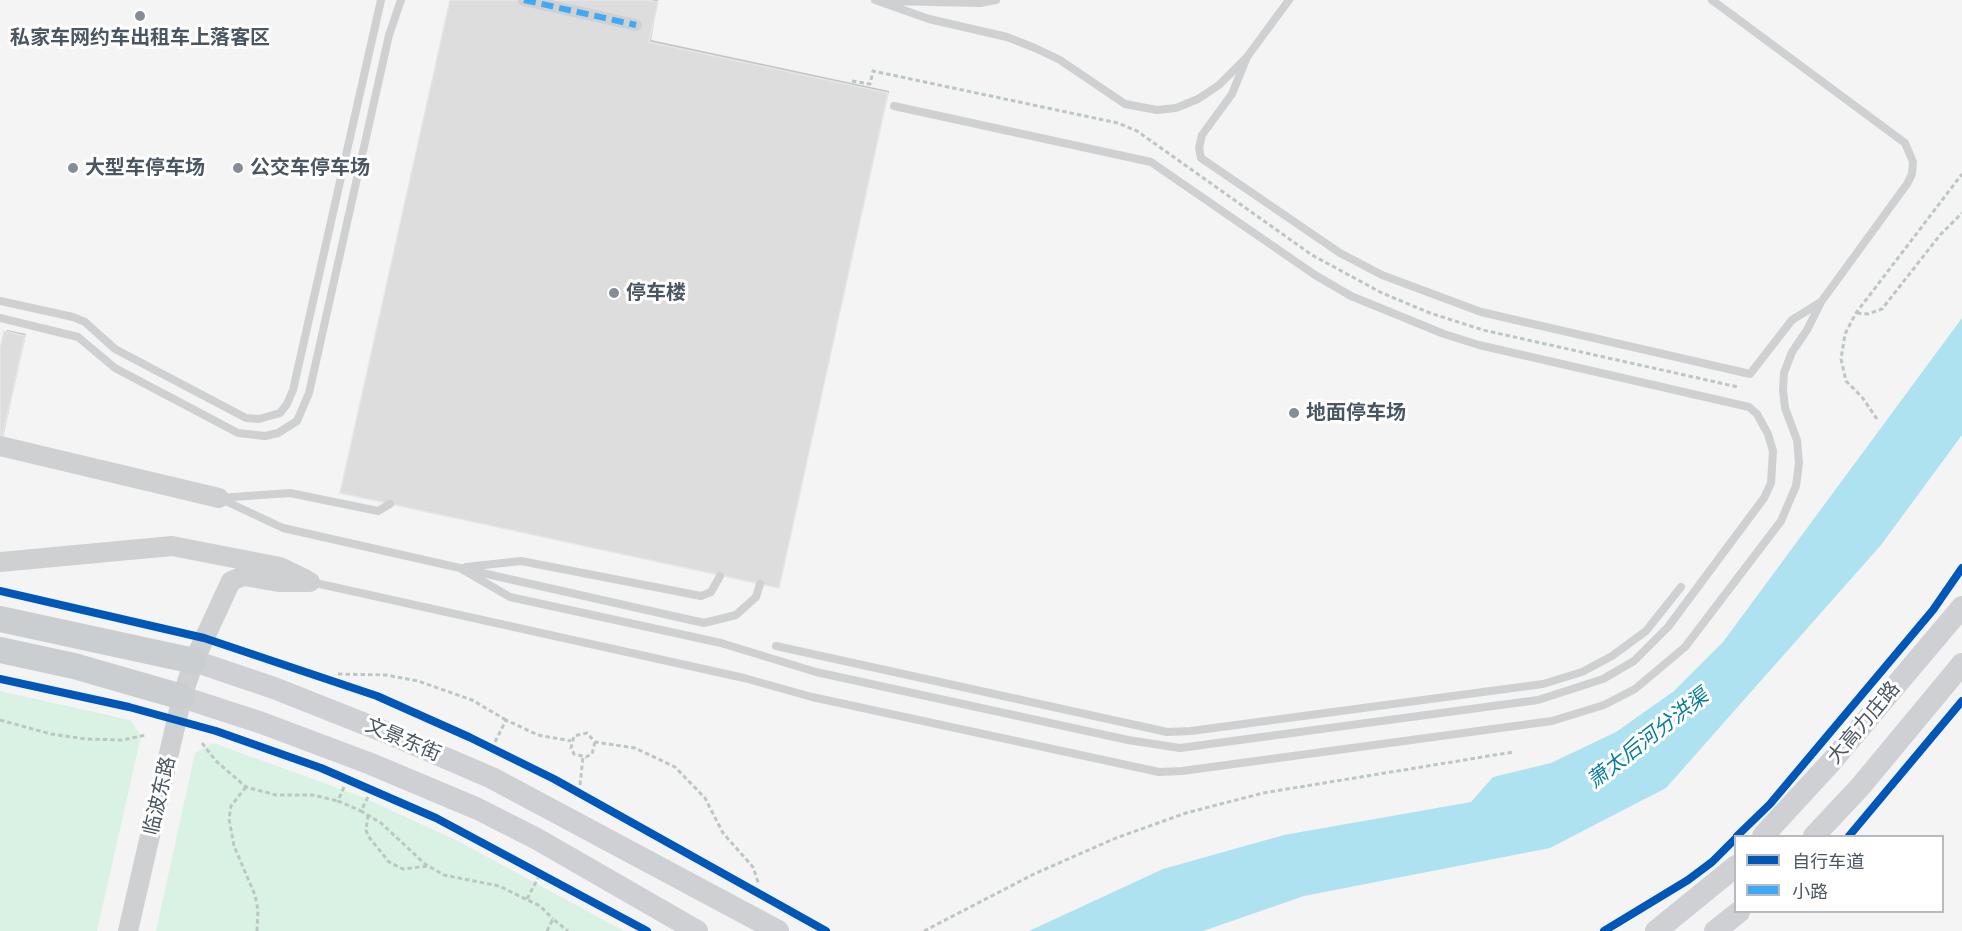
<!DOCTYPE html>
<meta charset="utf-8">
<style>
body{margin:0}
#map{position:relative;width:1962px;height:931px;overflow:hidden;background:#f4f4f4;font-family:Cabin,"Noto Sans SC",sans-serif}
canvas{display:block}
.legend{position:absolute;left:1734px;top:835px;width:210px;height:78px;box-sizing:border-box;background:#fff;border:2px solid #b7bbc0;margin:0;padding:8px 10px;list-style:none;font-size:18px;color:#4a5661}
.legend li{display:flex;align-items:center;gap:12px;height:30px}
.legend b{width:30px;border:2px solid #b7bbc0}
</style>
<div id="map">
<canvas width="1962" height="931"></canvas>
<ul class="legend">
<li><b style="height:8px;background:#0057b8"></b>自行车道</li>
<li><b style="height:8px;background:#3fa9f5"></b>小路</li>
</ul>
</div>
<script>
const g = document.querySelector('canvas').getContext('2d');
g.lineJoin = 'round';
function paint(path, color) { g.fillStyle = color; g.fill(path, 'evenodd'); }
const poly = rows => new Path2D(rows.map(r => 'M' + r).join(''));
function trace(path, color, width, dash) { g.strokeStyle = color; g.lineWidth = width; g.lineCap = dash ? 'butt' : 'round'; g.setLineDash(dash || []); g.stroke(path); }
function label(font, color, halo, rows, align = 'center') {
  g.font = font + ' Cabin,"Noto Sans SC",sans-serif'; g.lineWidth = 6; g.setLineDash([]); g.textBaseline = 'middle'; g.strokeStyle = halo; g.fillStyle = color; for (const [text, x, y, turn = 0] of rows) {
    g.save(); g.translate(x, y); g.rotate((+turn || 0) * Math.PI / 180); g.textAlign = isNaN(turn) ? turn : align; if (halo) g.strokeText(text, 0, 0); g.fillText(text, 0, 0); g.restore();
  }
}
paint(poly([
 [0,691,130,720,141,736,97,931,0,931],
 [213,743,360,796,456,840,624,931,156,931,195,753]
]), '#d9f2e3');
paint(poly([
 [1962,318,1962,435,1881,545,1666,788,1550,848,1304,896,1203,931,1029,931,1163,869,1284,835,1471,802,1493,777,1551,763,1616,732,1674,691,1723,642]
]), '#aee2f0');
paint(poly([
 [451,0,658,0,651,40,889,91,779,587],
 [7,330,26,334,0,451,0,355]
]), '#0003');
const building = poly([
 [450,0,647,0,658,2,649,42,888,93,779,588,340,493,450,0],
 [4,331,25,336,0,447,0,348,4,331]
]);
paint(building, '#ddddde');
trace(building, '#e5e6e7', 1.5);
trace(poly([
 [852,81,870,84,873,71,1118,123,1137,131,1312,255,1382,293,1430,313,1483,330,1738,387],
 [1857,313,1868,314,1882,309,1940,235,1962,213],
 [1877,419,1862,397,1846,381,1841,359,1845,334,1856,313,1962,174],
 [338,674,386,675,418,681,472,700,506,720],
 [0,720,51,734,86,739,122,740,146,735],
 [495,742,506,720,538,735,571,741],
 [595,742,592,754,586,757,574,754,571,748,574,736,587,733,595,742,635,748,675,767,705,798,723,833,753,867,759,885],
 [202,743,216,761,246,787,276,795,313,795,338,801],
 [580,785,583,757],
 [246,787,231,806,229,819,234,846,255,895,258,910,257,931],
 [344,787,338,801,361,811],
 [368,797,361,811,381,823,425,864,444,875,499,886,540,906,553,919],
 [368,815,366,830,368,836,389,862,403,869,429,866],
 [527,899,538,878],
 [547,931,553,919,568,931],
 [924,931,1034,874,1116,838,1186,813,1263,793,1513,752]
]), '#bcc7c4', 3, [4.5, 3]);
trace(poly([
 [875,0,929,19,1007,37,1035,48,1060,60,1125,104,1157,110,1176,108,1198,99,1219,85,1247,57,1289,0],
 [886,1,980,3,996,0],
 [1247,57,1232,94,1202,135,1199,148,1201,158,1340,253,1382,275,1481,312,1750,374,1792,320,1821,302],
 [0,301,73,317,85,322,115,349,246,418,259,419,280,413,287,404,293,390,381,0],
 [0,318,78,337,115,368,238,433,265,436,278,433,297,421,309,393,389,35,401,0],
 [219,498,283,528,460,568,510,597,721,643,816,672,1128,740,1180,748,1538,700,1603,679,1634,661,1668,627,1764,498,1771,483,1773,451,1768,434,1757,414,1749,407,1479,345,1444,334,1351,296,1315,275,1151,162,894,106],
 [219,498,290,493,378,511,390,504],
 [466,567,521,561,701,596,711,592,720,576],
 [469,570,704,623,736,615,756,597,760,584],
 [311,582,744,678,812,697,1159,772,1182,771,1552,721,1604,705,1635,689,1685,647,1781,521,1796,486,1799,463,1797,440,1785,408,1783,390,1784,373,1792,352,1807,330,1821,302,1907,184,1912,174,1913,162,1905,143,1712,0],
 [776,646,1167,732,1191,731,1543,684,1582,672,1612,656,1646,631,1681,587]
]), '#ced0d2', 8);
trace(poly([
 [524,0,636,25]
]), '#ced0d2', 12);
trace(poly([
 [0,446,219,498],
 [0,562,172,546,280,567,305,579],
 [128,931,182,697,194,661,231,581,244,576,279,582,310,582]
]), '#ced0d2', 20);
trace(poly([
 [194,661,274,688,385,732,492,778,778,931],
 [182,697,262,723,371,764,478,809,537,839,697,931],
 [1763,836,1832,761,1962,607],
 [1814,836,1860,787,1962,664],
 [1656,931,1736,866],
 [1715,931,1739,912]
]), '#ced0d4', 22);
trace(poly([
 [0,619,194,661],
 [0,650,74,666,182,697]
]), '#caced1', 26);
trace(poly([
 [524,0,636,25]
]), '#3fa9f5', 6, [12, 6]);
trace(poly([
 [0,591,204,638,377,696,469,737,554,779,826,931],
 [0,679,129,707,216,731,321,768,436,818,647,931],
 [1737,836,1770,804,1933,610,1962,568],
 [1849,836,1962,701],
 [1604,931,1688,880,1712,862,1736,838]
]), '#0057b8', 8);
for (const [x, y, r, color] of [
 [140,16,6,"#868d94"],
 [73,168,6,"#868d94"],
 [238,168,6,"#868d94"],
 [614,293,6,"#868d94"],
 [1294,413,6,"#868d94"]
]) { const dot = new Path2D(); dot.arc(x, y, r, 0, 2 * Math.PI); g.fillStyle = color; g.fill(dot); trace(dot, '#fff', 2); }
label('bold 20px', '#4a5661', '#fff', [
 ["私家车网约车出租车上落客区",140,38,"center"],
 ["大型车停车场",85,168],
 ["公交车停车场",250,168],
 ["停车楼",626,293],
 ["地面停车场",1306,413]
], 'left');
label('20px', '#4a5661', '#fff', [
 ["大高力庄路",1864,723,-50],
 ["文景东街",403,740,23],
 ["临波东路",160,796,-77]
]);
label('italic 21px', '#0c7c9b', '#fff', [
 ["萧太后河分洪渠",1648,739,-38]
]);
</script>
